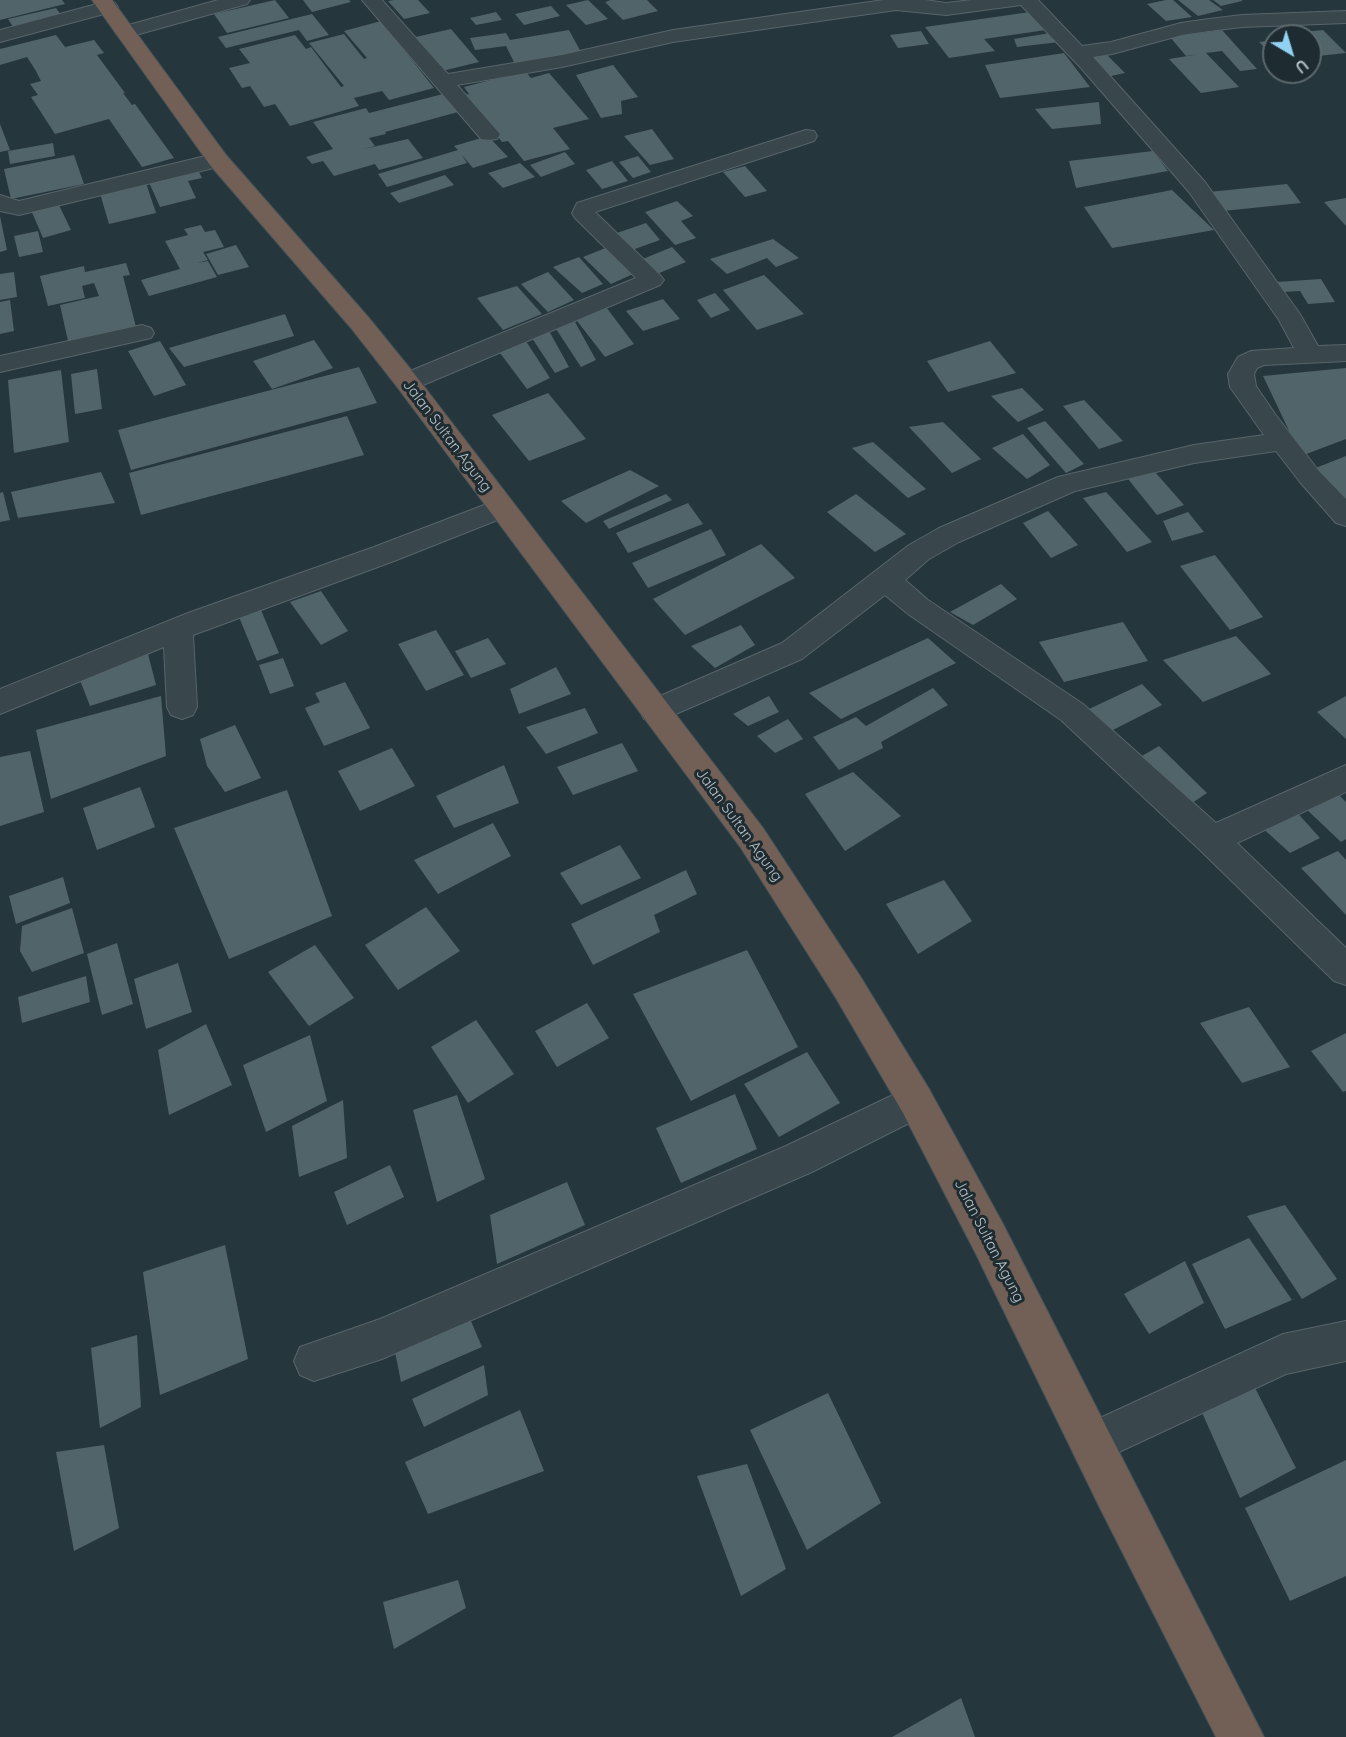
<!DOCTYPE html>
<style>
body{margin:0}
#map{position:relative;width:1346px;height:1737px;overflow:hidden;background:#26363d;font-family:Quicksand,sans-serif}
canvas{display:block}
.north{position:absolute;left:1262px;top:24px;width:60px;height:60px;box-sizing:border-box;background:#1e2c32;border:2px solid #5a686e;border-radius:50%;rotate:142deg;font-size:16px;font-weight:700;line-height:24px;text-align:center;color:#b5c2c8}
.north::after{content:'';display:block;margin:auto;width:21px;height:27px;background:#91d2f2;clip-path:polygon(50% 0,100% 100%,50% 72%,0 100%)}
</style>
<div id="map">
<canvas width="1346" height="1737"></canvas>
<div class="north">U</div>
</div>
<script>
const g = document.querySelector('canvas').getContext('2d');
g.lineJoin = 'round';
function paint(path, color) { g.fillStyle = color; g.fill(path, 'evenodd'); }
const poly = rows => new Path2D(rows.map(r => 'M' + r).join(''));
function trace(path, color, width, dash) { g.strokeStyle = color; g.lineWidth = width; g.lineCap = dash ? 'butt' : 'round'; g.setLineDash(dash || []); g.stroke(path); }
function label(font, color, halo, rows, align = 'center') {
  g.font = font + ' Quicksand,sans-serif'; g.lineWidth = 6; g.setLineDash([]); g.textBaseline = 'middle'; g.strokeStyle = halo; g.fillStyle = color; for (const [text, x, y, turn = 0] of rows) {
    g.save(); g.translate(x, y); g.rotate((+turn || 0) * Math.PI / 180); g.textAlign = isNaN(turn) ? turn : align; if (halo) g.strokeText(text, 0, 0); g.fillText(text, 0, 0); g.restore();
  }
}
paint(poly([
 [0,0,62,0,65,4,0,20],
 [275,0,289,18,227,33,214,14],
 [303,0,349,0,351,2,312,12],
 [394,0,418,0,430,13,404,19,388,1],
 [588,0,608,19,586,25,566,5],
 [611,0,647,0,658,11,623,20,605,2],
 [1166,0,1173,0,1192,17,1166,21,1147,4],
 [1178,0,1209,0,1223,10,1198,16],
 [1213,0,1242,0,1242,1,1221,6],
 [551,6,560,16,524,25,515,14],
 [56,8,61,15,13,27,8,19],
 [496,12,502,20,476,25,470,18],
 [1030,12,1046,30,984,39,995,51,949,58,925,27],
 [312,14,329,35,307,41,299,30,226,48,218,37],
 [381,21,434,88,389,100,382,91,354,98,359,106,290,126,275,104,264,107,250,86,242,88,229,68,250,63,239,49,295,35,306,49,311,47,341,87,344,86,309,43,344,34,364,59,367,58,344,31],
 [451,29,479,62,438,72,411,38],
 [569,30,582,54,515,64,506,46,475,50,470,38,506,33,510,40],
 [1222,30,1257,69,1240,71,1222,51,1206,53,1239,87,1201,93,1169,59,1200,54,1186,56,1170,37],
 [1323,30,1346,53,1318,56,1310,48,1310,36,1298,36,1295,33],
 [921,31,929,44,898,48,890,35],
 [1050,33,1059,42,1017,47,1014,39],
 [56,35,65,47,94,40,104,53,97,55,125,93,123,93,132,105,135,104,174,158,142,167,109,119,55,134,31,97,38,95,30,84,41,81,36,71,27,57,0,65,0,49],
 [1274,40,1274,57,1259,42],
 [1064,53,1090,87,1000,98,985,65],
 [1107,55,1125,73,1106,77,1089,58],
 [613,65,638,97,621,101,622,114,601,118,576,75],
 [525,71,531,78,549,73,589,119,553,128,570,149,524,161,508,141,502,142,465,95,469,94,464,87],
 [443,94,458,112,385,132,386,134,369,138,375,146,364,149,408,139,423,158,379,170,375,164,334,176,323,161,312,164,306,157,333,149,313,122,366,108,369,113],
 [1099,102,1101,124,1052,129,1035,109],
 [0,124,10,150,0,152],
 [652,129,674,159,650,165,624,136],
 [488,136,508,157,473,168,462,155,467,163,387,187,378,174,458,150,454,146],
 [53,143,55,156,10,164,8,151],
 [1153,151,1168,171,1076,188,1069,161],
 [565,152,575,164,541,177,530,165],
 [74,155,84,184,11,199,4,169],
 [638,156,651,172,633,178,619,162],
 [612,161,628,181,602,189,586,170],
 [520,163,535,177,503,188,488,173],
 [196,166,202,178,188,181,196,198,160,207,147,178],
 [745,166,767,191,745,197,723,172],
 [445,175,454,185,399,203,390,193],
 [145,180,156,213,109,224,99,190],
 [1287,184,1301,203,1223,211,1209,192],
 [1172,190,1214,230,1112,248,1084,207],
 [1346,198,1346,226,1324,202],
 [677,201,693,216,681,221,696,238,675,245,645,212],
 [58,203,71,230,43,238,31,210],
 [0,216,7,250,0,252],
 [646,223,660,240,629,251,614,234],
 [201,225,205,232,215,230,224,247,203,252,208,260,197,263,208,261,217,277,149,296,141,280,180,269,165,241,188,235,184,229],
 [38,231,43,252,19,257,14,236],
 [773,239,799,258,776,267,767,258,727,274,710,259],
 [236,245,249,267,218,275,206,254],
 [608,247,633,274,611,284,583,257],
 [672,247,686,262,652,276,638,261],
 [579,257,603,284,582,293,553,267],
 [126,263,130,275,123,276,136,327,68,341,60,305,99,296,94,283,82,286,85,298,48,306,40,276,84,266,85,272],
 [14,272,17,297,0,300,0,274],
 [548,272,574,300,548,312,521,284],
 [764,275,804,314,757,330,723,290],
 [1321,279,1335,302,1308,304,1300,291,1282,292,1276,282],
 [517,286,542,314,503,330,477,298],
 [715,293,730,310,711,318,697,300],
 [663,299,680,319,643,331,626,311],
 [10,300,14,331,0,334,0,302],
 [603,303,634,344,605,357,574,317],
 [285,314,294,336,184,367,169,348],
 [575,322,596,360,581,367,556,329],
 [548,329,569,367,555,373,530,335],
 [522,335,550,378,527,389,494,345],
 [314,340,333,368,272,389,253,361],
 [160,341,186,385,154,396,128,351],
 [990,341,1016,373,948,392,927,361],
 [359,367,377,403,131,470,118,430],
 [1346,368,1346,439,1301,456,1263,376],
 [97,369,102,409,75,414,71,374],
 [61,370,69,442,14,453,8,380],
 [1022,388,1044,410,1018,422,991,396],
 [548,393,586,439,529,461,492,415],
 [1084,400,1123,441,1099,449,1063,406],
 [347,416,364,455,141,515,129,473],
 [1045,421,1084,464,1066,473,1027,428],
 [943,422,981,459,952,473,909,427],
 [1023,434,1050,465,1027,479,992,448],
 [873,442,926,489,908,498,852,448],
 [1346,456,1346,504,1313,469],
 [630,470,659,486,586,523,561,501],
 [101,472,115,503,18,518,11,492],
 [1155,472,1184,505,1157,515,1128,479],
 [3,492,10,520,0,522,0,493],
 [1106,492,1152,542,1127,552,1083,498],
 [666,494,672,500,609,529,603,521],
 [856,494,906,534,875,552,827,512],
 [688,503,703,524,628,553,616,533],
 [1048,511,1078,545,1051,558,1023,523],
 [1188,512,1204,532,1172,541,1163,521],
 [711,529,726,555,648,588,632,563],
 [761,544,795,578,685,635,653,599],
 [1215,555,1263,617,1230,630,1180,566],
 [1001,584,1017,599,973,625,950,612],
 [321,591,348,631,321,645,290,602],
 [261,610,279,653,257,661,239,617],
 [1123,622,1148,661,1064,682,1039,642],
 [741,625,755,645,715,668,691,646],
 [436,630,464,675,426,691,398,644],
 [1236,636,1271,674,1203,702,1163,660],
 [488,638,506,664,471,678,455,651],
 [928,638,956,663,841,719,809,693],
 [148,654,156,685,90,706,78,675],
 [283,658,294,686,270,694,259,665],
 [556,667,571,694,519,714,510,689],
 [345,682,370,728,324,746,305,708,320,702,315,693],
 [1142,684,1162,705,1109,732,1087,710],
 [933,688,948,705,881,742,883,748,839,770,813,737,856,717,866,726],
 [161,696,166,756,51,799,36,730],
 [769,696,779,712,748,726,733,714],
 [1346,696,1346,739,1317,712],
 [585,708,598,733,546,754,526,727],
 [788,719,803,739,775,753,757,736],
 [235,725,261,778,225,792,207,766,200,739],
 [622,743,638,771,573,795,557,767],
 [1159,746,1207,793,1186,807,1135,760],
 [392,748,415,786,360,811,338,771],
 [30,751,44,812,0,826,0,757],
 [504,765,519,803,454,828,436,796],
 [853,772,901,816,845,851,805,794],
 [140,787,155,827,97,850,83,808],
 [1332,788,1346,802,1346,839,1341,842,1303,806],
 [287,790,332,916,229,959,174,828],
 [1292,807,1320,838,1290,853,1258,824],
 [493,823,511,856,438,894,414,860],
 [620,845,641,878,581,905,560,873],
 [1338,851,1346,860,1346,915,1301,868],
 [686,870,697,894,654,915,660,932,593,965,571,924],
 [63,877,70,903,16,924,9,896],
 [944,880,972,921,918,954,886,904],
 [426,907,460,951,398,990,365,945],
 [72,908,84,953,32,972,20,951,22,926],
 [117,943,133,1004,102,1015,87,954],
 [315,945,354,998,309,1026,268,972],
 [747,950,798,1047,691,1101,633,994],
 [178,963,192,1012,146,1029,134,979],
 [86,976,90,1002,22,1023,18,997],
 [587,1003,609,1038,557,1067,535,1031],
 [1249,1007,1290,1067,1242,1083,1200,1023],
 [476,1020,514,1074,468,1103,431,1047],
 [206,1024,232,1085,169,1115,158,1050],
 [1346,1033,1346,1091,1343,1092,1311,1051],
 [310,1035,327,1101,266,1132,243,1065],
 [807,1052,840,1103,779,1137,744,1084],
 [735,1094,757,1149,681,1183,656,1128],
 [457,1095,485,1179,437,1202,413,1110],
 [343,1100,347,1158,299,1177,292,1126],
 [390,1165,404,1197,347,1225,334,1192],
 [567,1182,585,1225,497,1264,490,1215],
 [1285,1205,1337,1279,1302,1299,1247,1216],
 [1249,1238,1292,1300,1225,1329,1192,1264],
 [225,1245,248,1359,160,1395,143,1272],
 [1185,1261,1204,1303,1149,1334,1124,1294],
 [471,1321,482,1347,401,1382,394,1347],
 [137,1335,141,1407,100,1428,91,1348],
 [484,1365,488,1395,424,1427,412,1399],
 [1251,1380,1296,1468,1240,1498,1196,1399],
 [828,1393,881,1503,807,1550,750,1430],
 [520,1410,544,1471,428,1514,405,1462],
 [104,1445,119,1528,74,1551,56,1452],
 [1346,1460,1346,1576,1290,1601,1245,1508],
 [747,1464,786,1569,741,1596,697,1476],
 [458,1580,466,1608,394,1649,383,1602],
 [961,1698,975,1737,892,1737]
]), '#51646a');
const minor = poly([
 [218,0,250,0,247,4,125,38,118,36,115,32,118,28,218,0],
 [362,0,382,0,448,74,562,55,673,30,884,0,925,0,946,3,972,0,1038,0,1082,46,1111,42,1181,23,1209,19,1242,15,1346,11,1346,23,1242,27,1209,31,1182,35,1112,54,1093,57,1205,182,1300,314,1318,346,1346,345,1346,361,1264,365,1257,368,1254,374,1256,386,1275,414,1318,470,1346,499,1346,526,1336,523,1300,482,1276,451,1194,463,1075,491,959,542,929,559,905,580,928,600,1083,704,1216,823,1346,765,1346,792,1237,843,1346,948,1346,985,1334,981,1200,850,1061,720,908,614,885,595,802,659,655,723,644,719,640,711,644,703,782,643,909,545,939,528,1058,477,1194,445,1264,435,1230,387,1228,374,1238,357,1251,351,1294,348,1279,320,1189,192,1081,68,1021,5,946,15,896,10,673,42,562,67,457,85,500,134,497,139,489,140,481,139,362,0],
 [108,1,115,3,118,7,115,11,0,42,0,30,108,1],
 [806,130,814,131,817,136,814,141,595,212,660,275,664,280,660,285,416,388,407,390,398,388,394,382,398,376,636,278,575,218,572,213,577,203,806,130],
 [218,153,226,155,229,160,226,165,19,215,0,211,0,195,19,201,218,153],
 [142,325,151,328,154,333,151,338,0,372,0,356,142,325],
 [500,499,510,501,514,508,510,515,394,561,193,635,197,707,193,715,182,719,171,715,167,707,164,647,0,714,0,689,188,613,374,547,500,499],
 [916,1084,929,1089,934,1101,929,1113,812,1172,382,1359,314,1381,300,1375,294,1361,300,1347,380,1319,786,1146,916,1084],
 [1346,1321,1346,1361,1286,1374,1091,1465,1076,1459,1070,1444,1076,1429,1283,1334,1346,1321]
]);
const highway = poly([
 [92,0,112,0,226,155,369,318,416,376,763,828,860,976,929,1089,1003,1224,1264,1737,1216,1737,1100,1508,975,1252,903,1113,836,998,741,848,398,388,351,328,210,165,92,0]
]);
trace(minor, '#57656b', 2);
trace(highway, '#445258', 2);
paint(minor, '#39474d');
paint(highway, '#726057');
label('15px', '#b5c2c8', '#1e2c32', [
 ["Jalan Sultan Agung",447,436,53],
 ["Jalan Sultan Agung",739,825,54],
 ["Jalan Sultan Agung",989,1241,63]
]);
</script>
